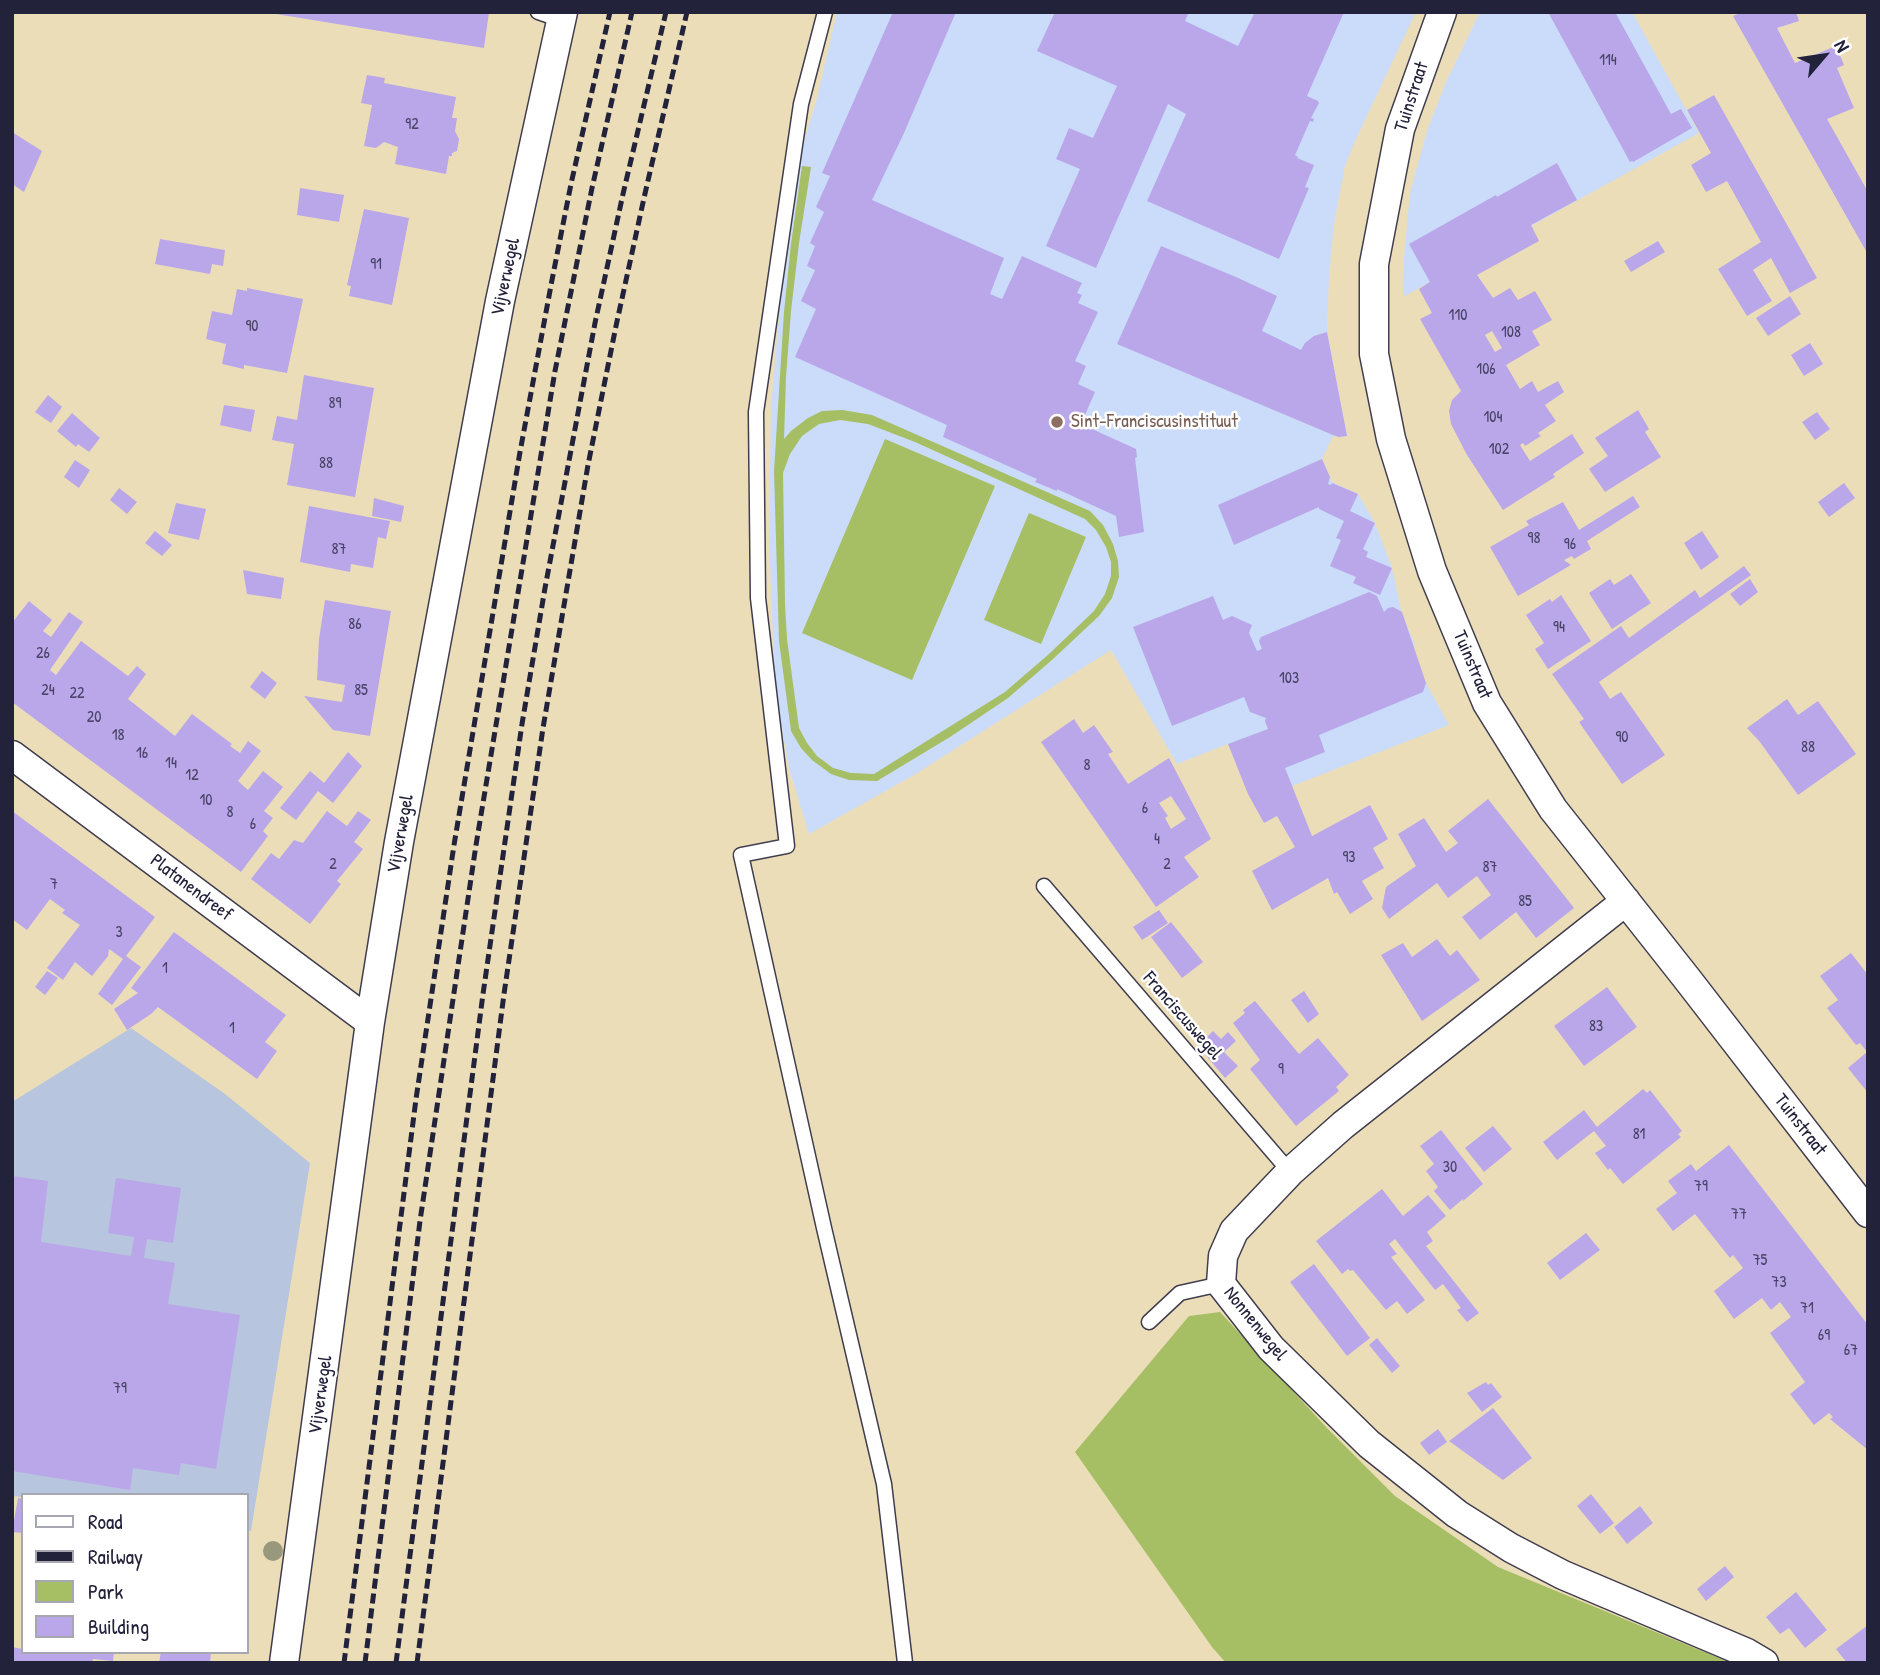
<!DOCTYPE html>
<style>
body{margin:0}
#map{position:relative;width:1880px;height:1675px;overflow:hidden;background:#ecddb9;font-family:"Patrick Hand",sans-serif}
canvas{display:block}
.frame{position:absolute;inset:0;border:14px solid #22223b;pointer-events:none}
.legend{position:absolute;left:21px;top:1493px;width:228px;height:161px;box-sizing:border-box;background:#fff;border:2px solid #a7a7b1;margin:0;padding:9px 12px;list-style:none;font-size:21px;color:#22223b}
.legend li{display:flex;align-items:center;gap:14px;height:35px}
.legend b{width:35px;border:2px solid #a7a7b1}
.north{position:absolute;left:1789px;top:21px;width:70px;height:70px;-webkit-text-stroke:5px #fff;paint-order:stroke;rotate:61deg;font-size:19px;font-weight:700;line-height:28px;text-align:center;color:#22223b}
.north::after{content:'';display:block;margin:auto;width:24px;height:32px;background:#22223b;clip-path:polygon(50% 0,100% 100%,50% 72%,0 100%)}
</style>
<div id="map">
<canvas width="1880" height="1675"></canvas>
<div class="frame"></div>
<ul class="legend">
<li><b style="height:9px;background:#fff"></b>Road</li>
<li><b style="height:9px;background:#22223b"></b>Railway</li>
<li><b style="height:19px;background:#a6be64"></b>Park</li>
<li><b style="height:19px;background:#b9a7ea"></b>Building</li>
</ul>
<div class="north">N</div>
</div>
<script>
const g = document.querySelector('canvas').getContext('2d');
g.lineJoin = 'round';
function paint(path, color) { g.fillStyle = color; g.fill(path, 'evenodd'); }
const poly = rows => new Path2D(rows.map(r => 'M' + r).join(''));
function trace(path, color, width, dash) { g.strokeStyle = color; g.lineWidth = width; g.lineCap = dash ? 'butt' : 'round'; g.setLineDash(dash || []); g.stroke(path); }
function label(font, color, halo, rows, align = 'center') {
  g.font = font + ' "Patrick Hand",sans-serif'; g.lineWidth = 5; g.setLineDash([]); g.textBaseline = 'middle'; g.strokeStyle = halo; g.fillStyle = color; for (const [text, x, y, turn = 0] of rows) {
    g.save(); g.translate(x, y); g.rotate((+turn || 0) * Math.PI / 180); g.textAlign = isNaN(turn) ? turn : align; if (halo) g.strokeText(text, 0, 0); g.fillText(text, 0, 0); g.restore();
  }
}
paint(poly([
 [837,12,1416,12,1356,139,1345,166,1334,224,1329,276,1327,332,1347,436,1339,437,1333,436,1322,459,1332,482,1358,494,1375,523,1392,568,1402,614,1415,645,1413,647,1426,683,1449,725,1292,786,1228,744,1177,764,1111,650,914,775,809,834,789,768,775,689,769,537,771,408,782,283,794,176,817,98],
 [1480,12,1632,12,1699,133,1403,297,1404,257,1410,193,1427,131,1446,82]
]), '#cadcf9');
paint(poly([
 [131,1028,225,1094,310,1163,251,1531,247,1530,247,1495,23,1495,23,1497,12,1496,12,1102]
]), '#b7c5de');
paint(poly([
 [802,166,811,167,799,243,791,311,786,377,784,439,791,431,808,418,822,411,842,410,872,415,1090,511,1103,525,1113,544,1118,561,1119,577,1112,598,1099,616,1053,659,1008,698,950,737,877,781,849,780,831,774,812,760,801,748,791,731,779,641,774,471,784,312,791,244],
 [840,420,868,424,915,442,1085,519,1096,530,1106,547,1111,562,1111,576,1105,594,1094,611,1049,654,1005,692,874,774,851,773,833,768,817,756,807,743,799,728,787,639,785,604,783,473,790,454,802,436,819,424],
 [885,439,995,486,912,680,802,633],
 [1029,513,1086,537,1041,644,984,620],
 [1220,1312,1327,1428,1395,1496,1498,1567,1731,1663,1226,1663,1212,1647,1075,1452,1189,1316]
]), '#a6be64');
paint(poly([
 [276,12,489,12,484,48,276,14],
 [893,12,956,12,904,133,872,200,1004,258,990,294,1002,299,1022,256,1082,283,1077,293,1082,295,1078,303,1098,312,1075,361,1086,366,1078,384,1095,392,1081,424,1136,449,1137,457,1135,458,1144,532,1119,537,1116,516,1057,489,1057,491,1035,482,1037,479,943,437,947,425,795,357,816,309,801,301,815,270,807,266,815,246,810,243,824,212,816,207,830,176,822,173],
 [1055,12,1189,12,1185,21,1238,46,1255,12,1344,12,1307,96,1318,101,1319,103,1311,118,1314,119,1313,122,1310,121,1295,155,1298,157,1297,158,1314,165,1305,187,1309,188,1279,259,1147,201,1186,114,1168,104,1096,268,1046,246,1080,169,1056,159,1069,128,1093,138,1117,86,1037,51],
 [1548,12,1615,12,1671,114,1681,109,1692,128,1633,162,1632,161,1630,162],
 [1743,12,1796,12,1799,21,1777,28,1795,63,1836,46,1844,65,1837,68,1854,108,1827,119,1868,192,1868,250,1866,251,1733,16],
 [367,75,385,78,384,83,456,97,452,118,457,118,455,131,459,139,457,151,452,153,452,156,449,156,446,174,395,164,398,147,384,142,376,148,364,146,372,105,361,103],
 [1714,95,1817,278,1790,293,1771,258,1753,270,1772,301,1747,316,1718,269,1761,242,1727,181,1706,192,1691,165,1711,153,1687,110],
 [12,132,42,151,24,192,12,184],
 [1557,163,1577,200,1531,225,1539,241,1477,275,1493,298,1510,288,1518,300,1535,291,1552,320,1532,331,1540,345,1506,365,1520,389,1532,381,1538,392,1558,381,1564,392,1545,405,1556,421,1538,433,1541,436,1525,446,1523,443,1520,445,1530,461,1572,434,1584,453,1553,474,1555,477,1503,510,1467,455,1451,424,1449,411,1452,400,1461,391,1420,319,1432,313,1419,289,1430,282,1409,244,1496,195,1497,197],
 [1492,331,1502,348,1495,352,1485,335],
 [300,188,344,195,339,222,297,215],
 [364,209,409,218,392,305,349,296,351,286,347,285],
 [160,239,225,250,223,266,212,264,210,274,155,264],
 [1658,241,1665,252,1631,272,1624,261],
 [1161,246,1236,277,1277,296,1262,331,1301,350,1305,343,1314,336,1327,332,1347,436,1339,437,1333,435,1117,344],
 [247,288,303,299,287,373,244,365,244,369,222,364,226,344,206,339,212,311,232,315,237,289,247,291],
 [1790,296,1801,314,1768,336,1756,318],
 [1810,343,1823,364,1804,376,1791,355],
 [304,375,374,388,355,497,287,485,294,444,272,440,277,416,297,420],
 [48,395,62,407,51,423,35,412],
 [224,405,255,410,251,432,220,425],
 [1638,410,1649,429,1645,432,1661,457,1605,492,1589,469,1608,456,1595,438],
 [1817,412,1830,429,1815,440,1802,422],
 [72,413,100,438,89,452,78,444,76,447,57,431],
 [1322,459,1330,477,1328,484,1331,485,1332,483,1358,494,1350,511,1375,523,1363,549,1368,552,1366,557,1392,568,1380,595,1353,583,1356,577,1330,566,1341,540,1336,538,1344,521,1319,509,1319,507,1234,545,1218,505],
 [75,460,90,470,79,488,64,477],
 [1844,483,1855,498,1829,517,1818,502],
 [119,488,137,502,127,514,110,500],
 [1633,496,1640,507,1587,541,1591,549,1574,559,1572,556,1564,560,1571,565,1518,596,1490,547,1529,525,1526,521,1563,502,1579,530],
 [374,498,404,506,401,522,372,516],
 [176,503,206,509,199,540,168,533],
 [309,506,390,521,386,539,378,537,373,568,351,564,350,572,300,562],
 [155,531,172,545,162,556,145,543],
 [1702,531,1719,557,1701,570,1684,543],
 [1744,566,1751,575,1599,682,1610,699,1621,692,1665,755,1622,784,1579,722,1584,719,1552,674,1621,626,1629,638,1695,590,1700,598],
 [243,570,284,578,281,599,247,594],
 [1631,574,1651,603,1612,629,1589,593,1610,579,1614,585],
 [1750,579,1758,592,1740,606,1730,594],
 [1369,592,1377,596,1384,612,1388,608,1393,607,1402,612,1426,683,1423,692,1319,735,1325,752,1285,768,1312,836,1370,805,1388,839,1373,848,1384,868,1362,881,1373,899,1350,914,1337,892,1334,894,1328,878,1272,910,1252,871,1295,847,1277,816,1264,823,1248,794,1228,744,1268,729,1265,721,1266,718,1250,712,1244,697,1172,726,1133,627,1213,596,1223,620,1232,616,1252,625,1249,633,1257,651,1262,649,1259,641,1261,637],
 [1561,595,1591,641,1548,669,1535,649,1544,643,1526,615,1550,599,1552,602],
 [325,600,391,611,370,736,333,730,304,696,342,702,345,685,317,680,319,639],
 [29,601,52,620,43,631,51,637,69,612,83,622,50,670,56,675,81,641,128,676,137,666,146,674,128,699,175,736,192,714,232,744,230,746,240,753,248,741,261,751,238,781,248,790,263,771,283,787,264,811,273,818,263,831,268,836,241,872,12,702,12,623],
 [262,671,277,683,265,699,250,687],
 [1787,699,1798,715,1818,701,1856,754,1798,795,1760,742,1747,728],
 [1074,719,1083,733,1094,725,1113,752,1108,754,1128,784,1169,758,1208,833,1211,839,1184,857,1199,877,1156,907,1041,742],
 [1171,796,1186,819,1171,829,1165,818,1168,816,1159,803],
 [348,752,362,766,333,803,318,791,296,820,280,808,310,771,324,783],
 [1488,799,1574,908,1536,938,1516,912,1480,940,1462,917,1491,895,1477,876,1448,898,1437,883,1389,919,1382,908,1386,887,1416,866,1398,834,1424,818,1446,852,1458,843,1448,831],
 [12,811,155,917,126,956,141,967,112,1005,98,994,123,959,109,949,108,956,92,976,75,962,63,980,47,968,80,925,62,913,65,910,50,899,27,930,12,919],
 [327,811,347,826,358,811,371,820,354,842,363,849,337,881,341,884,310,924,251,879,271,853,279,859,294,840,303,843],
 [1159,910,1168,923,1142,940,1133,927],
 [1171,922,1203,962,1182,978,1151,937],
 [174,932,286,1015,265,1042,277,1051,257,1079,158,1007,151,1014,127,1030,114,1009,138,993,131,988],
 [1437,939,1450,956,1457,950,1480,980,1422,1021,1381,955,1403,943,1412,957],
 [1851,953,1868,975,1868,1093,1848,1068,1867,1052,1860,1043,1856,1045,1827,1008,1838,1000,1820,976],
 [47,971,58,978,45,995,35,987],
 [1607,987,1637,1027,1584,1066,1554,1026],
 [1304,991,1319,1014,1308,1023,1291,1000],
 [1255,1001,1299,1054,1318,1038,1349,1075,1336,1087,1339,1091,1296,1126,1250,1069,1260,1060,1233,1023,1245,1013,1243,1010],
 [1213,1031,1221,1039,1228,1032,1236,1041,1224,1052,1238,1066,1225,1078,1203,1052,1206,1049,1201,1043],
 [1643,1089,1647,1093,1650,1090,1682,1131,1678,1134,1681,1137,1623,1184,1610,1168,1608,1170,1595,1153,1606,1146,1594,1131,1557,1160,1543,1142,1584,1110,1597,1127],
 [1493,1126,1512,1149,1484,1172,1465,1148],
 [1441,1130,1483,1184,1463,1201,1463,1199,1450,1210,1434,1191,1438,1187,1426,1171,1434,1164,1420,1146],
 [1729,1145,1868,1325,1868,1450,1830,1419,1833,1417,1829,1413,1814,1425,1790,1394,1805,1382,1770,1333,1791,1317,1780,1302,1771,1310,1762,1298,1734,1319,1714,1291,1743,1268,1733,1255,1730,1258,1695,1214,1673,1231,1656,1209,1677,1193,1668,1181,1691,1164,1696,1171],
 [12,1176,48,1181,41,1242,131,1256,134,1237,108,1233,116,1178,181,1188,173,1243,147,1239,144,1258,175,1263,168,1304,240,1315,216,1469,181,1463,179,1475,133,1468,130,1490,12,1471],
 [1382,1189,1403,1216,1428,1195,1446,1216,1427,1232,1433,1241,1426,1246,1479,1313,1467,1322,1457,1310,1461,1308,1443,1284,1435,1290,1395,1239,1389,1244,1397,1254,1391,1257,1425,1300,1407,1314,1397,1301,1386,1310,1353,1270,1350,1271,1348,1269,1342,1274,1316,1241],
 [1586,1233,1600,1250,1560,1280,1547,1263],
 [1314,1264,1370,1338,1347,1356,1290,1282],
 [1377,1338,1400,1366,1392,1373,1369,1345],
 [1486,1382,1488,1385,1491,1383,1502,1397,1482,1412,1467,1393],
 [1493,1408,1532,1458,1503,1480,1449,1441],
 [1438,1429,1447,1442,1429,1455,1420,1443],
 [1591,1494,1614,1523,1600,1534,1577,1506],
 [18,1498,23,1499,23,1533,12,1532],
 [1640,1506,1653,1523,1627,1544,1614,1527],
 [1725,1566,1734,1577,1706,1601,1697,1589],
 [1796,1592,1827,1630,1805,1648,1789,1628,1780,1634,1766,1617],
 [1868,1625,1868,1663,1847,1663,1836,1649],
 [12,1647,23,1649,23,1652,114,1652,113,1661,93,1659,92,1663,12,1663],
 [161,1652,211,1652,210,1663,159,1663]
]), '#b9a7ea');
const service = poly([
 [538,12,561,20],
 [825,12,801,104,756,412,758,598,787,846,741,855,824,1228,884,1484,905,1663],
 [1044,886,1290,1172],
 [1149,1322,1180,1293,1221,1284]
]);
const minor = poly([
 [1442,12,1400,129,1374,264,1374,354,1391,439,1432,571,1487,703,1553,809,1688,980,1868,1213],
 [12,755,370,1022],
 [1626,901,1343,1125,1290,1172,1234,1231,1223,1256,1221,1284,1271,1348,1369,1444,1457,1514,1511,1548,1563,1575,1747,1653,1764,1663],
 [284,1663,370,1022,399,842,500,301,563,12]
]);
trace(service, '#403e4e', 17);
trace(minor, '#403e4e', 31);
trace(service, '#fff', 14);
trace(minor, '#fff', 28);
trace(poly([
 [344,1663,416,1099,454,845,520,452,552,280,571,184,610,12],
 [365,1663,420,1221,476,845,555,371,592,188,632,12],
 [396,1663,483,994,522,724,545,588,595,323,623,194,666,12],
 [417,1663,504,994,543,728,588,465,616,326,644,198,687,12]
]), '#22223b', 5, [10, 5]);
g.fillStyle = '#9a987c';
for (const [x, y] of [
 [273,1551]
]) { g.beginPath(); g.arc(x, y, 10, 0, 2 * Math.PI); g.fill(); }
for (const [x, y, r, color] of [
 [1057,422,7,"#8d6e63"]
]) { const dot = new Path2D(); dot.arc(x, y, r, 0, 2 * Math.PI); g.fillStyle = color; g.fill(dot); trace(dot, '#fff', 2.5); }
label('16px', '#484367', null, [
 ["114",1608,61],
 ["92",412,125],
 ["91",376,265],
 ["110",1458,316],
 ["90",252,327],
 ["108",1511,333],
 ["106",1486,370],
 ["89",335,404],
 ["104",1493,418],
 ["102",1499,450],
 ["88",326,464],
 ["98",1534,539],
 ["96",1570,545],
 ["87",339,550],
 ["86",355,625],
 ["94",1559,628],
 ["26",43,654],
 ["103",1289,679],
 ["24",48,691],
 ["85",361,691],
 ["22",77,694],
 ["20",94,718],
 ["18",118,736],
 ["90",1622,738],
 ["88",1808,748],
 ["16",142,754],
 ["14",171,764],
 ["8",1087,766],
 ["12",192,776],
 ["10",206,801],
 ["6",1145,809],
 ["8",230,813],
 ["6",253,825],
 ["4",1157,840],
 ["93",1349,858],
 ["2",333,865],
 ["2",1167,865],
 ["87",1490,868],
 ["7",54,885],
 ["85",1525,902],
 ["3",119,933],
 ["1",165,969],
 ["83",1596,1027],
 ["1",232,1029],
 ["9",1281,1070],
 ["81",1639,1135],
 ["30",1450,1168],
 ["79",1701,1187],
 ["77",1739,1215],
 ["75",1760,1261],
 ["73",1779,1283],
 ["71",1807,1309],
 ["69",1824,1336],
 ["67",1851,1351],
 ["79",120,1389]
]);
label('19px', '#22223b', '#fff', [
 ["Tuinstraat",1412,97,-72],
 ["Vijverwegel",506,277,-78],
 ["Tuinstraat",1472,665,67],
 ["Vijverwegel",401,834,-80],
 ["Platanendreef",191,888,37],
 ["Franciscuswegel",1182,1016,49],
 ["Tuinstraat",1800,1125,52],
 ["Nonnenwegel",1255,1324,51],
 ["Vijverwegel",321,1395,-82]
]);
label('19px', '#785e54', '#fff', [
 ["Sint-Franciscusinstituut",1071,422]
], 'left');
</script>
